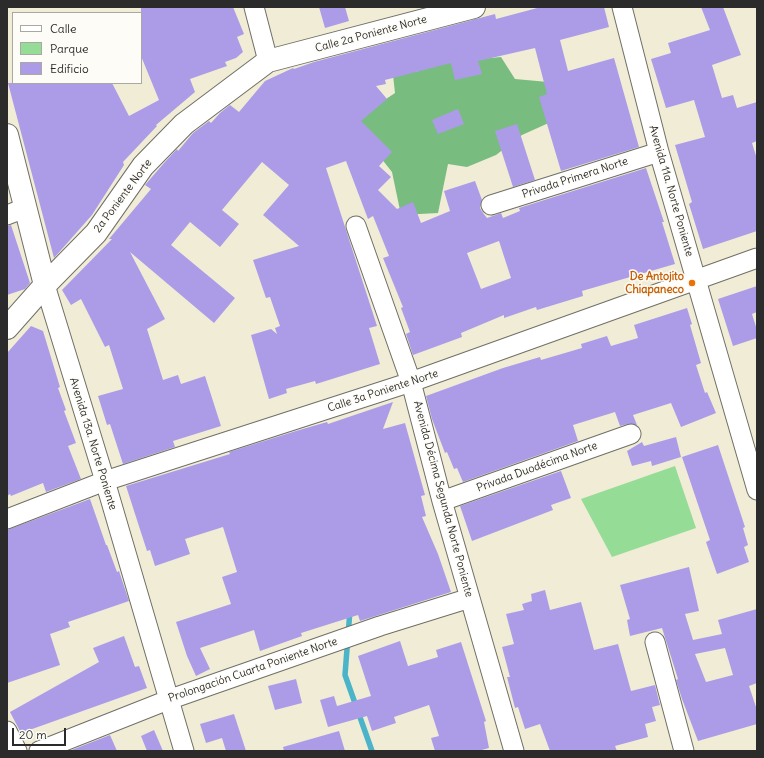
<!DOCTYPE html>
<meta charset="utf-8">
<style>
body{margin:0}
#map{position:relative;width:764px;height:758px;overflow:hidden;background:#f1ecd5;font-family:Delius,sans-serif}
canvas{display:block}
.frame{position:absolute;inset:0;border:8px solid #2b2b2b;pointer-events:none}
.legend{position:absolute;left:12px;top:12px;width:130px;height:72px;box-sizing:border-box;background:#fdfcf7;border:1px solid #a9a8a5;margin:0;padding:5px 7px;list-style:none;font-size:12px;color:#2b2b2b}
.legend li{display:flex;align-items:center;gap:8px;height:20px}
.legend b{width:20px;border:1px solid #a9a8a5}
.scale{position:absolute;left:12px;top:728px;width:54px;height:18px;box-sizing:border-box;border:2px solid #2b2b2b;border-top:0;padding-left:5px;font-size:12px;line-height:14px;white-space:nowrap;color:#2b2b2b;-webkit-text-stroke:3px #fdfcf7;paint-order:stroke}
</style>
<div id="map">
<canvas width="764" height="758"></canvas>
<div class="frame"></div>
<ul class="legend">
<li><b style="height:5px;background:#fff"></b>Calle</li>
<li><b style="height:11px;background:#95dd97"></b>Parque</li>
<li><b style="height:11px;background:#ac9ce8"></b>Edificio</li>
</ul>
<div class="scale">20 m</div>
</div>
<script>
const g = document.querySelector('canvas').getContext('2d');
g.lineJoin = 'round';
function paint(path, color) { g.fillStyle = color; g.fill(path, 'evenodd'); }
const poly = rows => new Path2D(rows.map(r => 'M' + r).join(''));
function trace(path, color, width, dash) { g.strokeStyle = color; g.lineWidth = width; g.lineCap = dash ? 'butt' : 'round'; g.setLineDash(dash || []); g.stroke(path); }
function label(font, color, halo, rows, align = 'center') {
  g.font = font + ' Delius,sans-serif'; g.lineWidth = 3; g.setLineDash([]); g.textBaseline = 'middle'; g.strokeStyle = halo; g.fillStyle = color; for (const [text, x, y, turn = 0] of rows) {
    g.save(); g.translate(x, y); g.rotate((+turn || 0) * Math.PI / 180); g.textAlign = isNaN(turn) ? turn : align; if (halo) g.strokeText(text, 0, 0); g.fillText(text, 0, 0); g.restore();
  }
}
paint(poly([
 [675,466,696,528,612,557,581,499]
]), '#95dd97');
paint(poly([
 [474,19,496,23,480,59,501,57,515,79,548,82,553,121,522,135,496,155,467,167,448,164,438,213,401,215,392,172,350,119,374,107,395,93,393,75,419,71,427,35,457,62]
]), '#78bc80');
trace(poly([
 [350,610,345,675,372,751]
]), '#4bb4c9', 5.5);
paint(poly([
 [141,7,233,7,244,34,237,37,243,52,236,58,225,62,227,66,190,79,195,92,156,125,157,126,123,162,124,165,92,215,54,258,8,83,112,83,129,116,159,100,141,56],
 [319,7,345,7,349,21,325,28],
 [541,7,604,7,609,27,560,40,568,71,614,58,639,147,561,171,539,97,547,94,535,48,478,61,482,74,455,80,451,63,385,80,386,84,376,86,387,99,361,121,392,152,379,166,391,177,378,190,397,209,413,202,421,223,450,211,444,191,475,181,482,200,480,208,483,213,487,218,501,213,503,218,520,211,519,208,646,168,664,222,662,222,675,264,582,291,583,296,537,310,536,307,504,318,504,315,461,333,462,337,413,355,406,334,410,332,401,308,403,307,383,258,389,256,373,216,368,219,346,161,326,168,377,326,369,328,380,364,316,384,315,381,286,389,287,393,269,399,251,335,271,329,277,334,275,328,280,326,270,297,266,298,253,260,299,246,263,215,289,185,262,162,222,210,239,224,220,247,190,222,171,245,235,298,214,323,130,252,165,319,147,329,163,380,178,375,181,384,205,376,221,426,173,441,175,447,123,464,110,424,107,425,98,396,123,389,109,345,105,347,81,299,71,305,62,290,112,239,109,239,151,189,145,185,164,163,177,149,178,151,193,133,209,121,211,123,220,113,230,105,239,112,265,81,293,68,294,69,314,62,495,14,496,19],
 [499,241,511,278,481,289,467,253],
 [701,7,723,7,741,55,712,65,722,98,733,95,737,108,757,102,757,141,752,143,757,159,757,231,703,249,689,204,692,202,675,145,705,137,694,100,666,108,651,59,671,53,668,43,710,30],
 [458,109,464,124,438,134,432,120],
 [517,124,535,180,513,187,495,131],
 [11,225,30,283,25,289,7,295,7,226],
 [757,286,757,312,752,314,757,330,757,338,733,346,718,299],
 [687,308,692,324,690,325,701,363,696,365,705,393,707,392,716,413,681,427,671,403,633,415,637,425,628,424,620,426,615,412,573,425,578,441,463,482,457,468,454,469,447,452,445,453,432,419,426,396,503,368,540,357,541,360,582,348,581,344,607,336,611,346,638,338,634,325],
 [31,326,43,331,60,387,58,388,66,410,64,411,76,443,68,446,81,479,46,492,43,483,11,496,10,494,7,496,7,353],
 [393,402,383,429,405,423,425,495,421,496,426,516,422,517,438,554,451,592,360,621,358,615,301,633,302,636,260,651,254,630,200,648,210,669,196,676,187,656,176,622,231,604,222,577,237,572,223,527,185,539,190,554,155,566,150,550,147,551,126,486,230,454,229,452,296,431,327,422,328,424],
 [676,437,681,457,652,466,651,461,632,466,627,451,642,442,644,446],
 [718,445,745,527,743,528,748,545,744,547,749,562,717,574,706,542,710,540,682,457],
 [561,471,571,498,551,505,553,510,472,541,460,506],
 [90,499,106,545,107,545,117,572,119,571,129,601,68,622,70,627,50,634,60,665,7,683,7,530],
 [689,567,699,611,685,614,693,640,722,634,718,620,757,609,757,683,749,686,757,710,757,724,698,741,682,699,676,680,678,679,662,628,630,636,627,620,630,619,620,585],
 [725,648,733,675,706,682,695,654],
 [545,590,550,610,581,602,594,650,618,644,631,691,655,685,660,705,652,707,656,721,645,724,648,737,615,746,617,751,550,751,540,724,525,729,518,707,515,708,507,677,510,677,502,647,514,644,506,614,524,610,522,604,532,601,531,594],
 [124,636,135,667,139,666,147,688,21,733,10,712,99,662,93,648],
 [400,641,408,666,438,657,436,650,461,642,486,721,484,722,489,748,478,751,435,751,431,738,439,736,429,705,394,717,396,723,372,731,367,716,328,727,320,700,334,696,337,706,371,696,358,656],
 [296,679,302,703,275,710,268,686],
 [234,714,246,751,226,751,222,738,206,743,200,724],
 [154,730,163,751,147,751,141,736],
 [339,731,345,751,284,751,283,747],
 [110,735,117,751,69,751]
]), '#ac9ce8');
const minor = poly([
 [254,7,268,61],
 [622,7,659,152,757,490],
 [491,205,659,152],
 [7,215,25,208],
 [356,226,411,382,442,501,514,751],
 [45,285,105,481,184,751],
 [442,501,631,434],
 [7,519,105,481,411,382,757,258],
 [655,642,684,751],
 [7,731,17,751],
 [39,751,168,700,380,626,470,598]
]);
const tertiary = poly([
 [7,135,45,285],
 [7,328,45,285,96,233,143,166,184,124,268,61,474,7]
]);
trace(minor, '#706f66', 21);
trace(tertiary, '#706f66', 24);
trace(minor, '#fff', 19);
trace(tertiary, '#fff', 22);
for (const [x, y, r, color] of [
 [692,283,4,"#e8710a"]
]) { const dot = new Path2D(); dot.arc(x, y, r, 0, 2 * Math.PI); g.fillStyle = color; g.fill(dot); trace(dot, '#fdfcf7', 1.5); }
label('11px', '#2b2b2b', '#fdfcf7', [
 ["Calle 2a Poniente Norte",371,34,-15],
 ["Privada Primera Norte",575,178,-18],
 ["Avenida 11a. Norte Poniente",671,191,74],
 ["2a Poniente Norte",123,196,-53],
 ["Calle 3a Poniente Norte",383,391,-18],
 ["Avenida 13a. Norte Poniente",93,444,73],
 ["Privada Duodécima Norte",537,467,-20],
 ["Avenida Décima Segunda Norte Poniente",443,499,75],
 ["Prolongación Cuarta Poniente Norte",253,670,-19]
]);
label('bold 11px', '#c56008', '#fdfcf7', [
 ["De Antojito",684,277],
 ["Chiapaneco",684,290]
], 'right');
</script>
